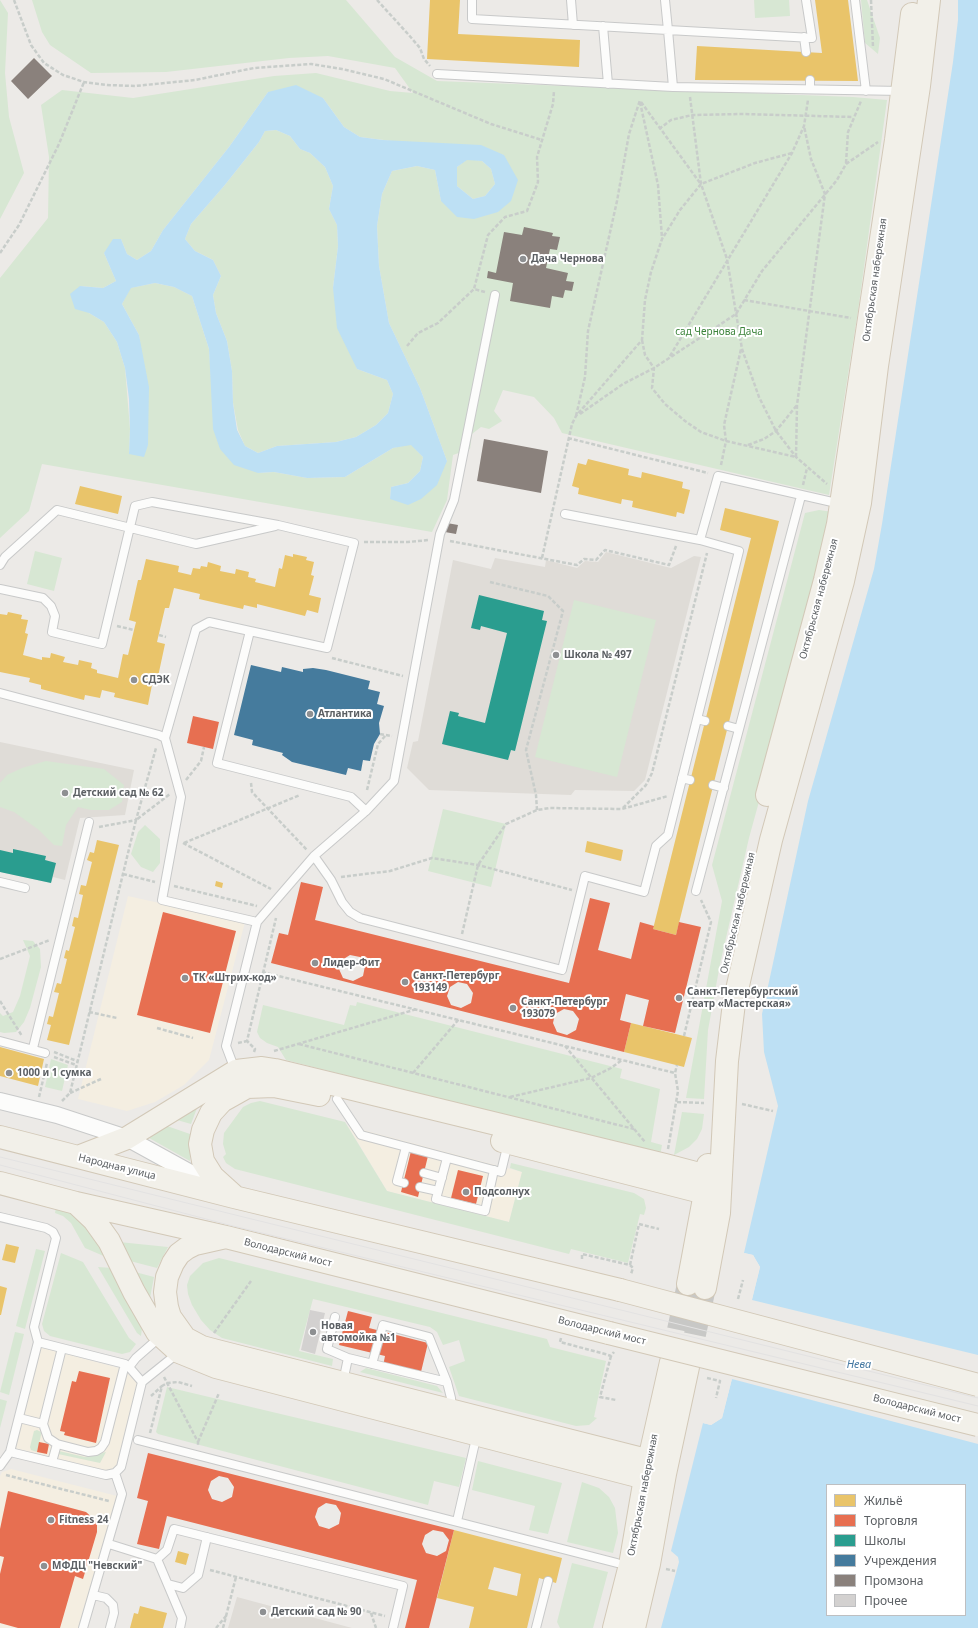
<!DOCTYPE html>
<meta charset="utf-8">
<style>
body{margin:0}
#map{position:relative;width:978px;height:1628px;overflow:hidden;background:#eceae7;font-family:"Noto Sans",sans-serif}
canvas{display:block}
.legend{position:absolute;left:826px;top:1484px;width:140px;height:132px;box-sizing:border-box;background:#fff;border:1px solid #bebfc1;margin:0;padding:5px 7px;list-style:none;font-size:12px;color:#5c6064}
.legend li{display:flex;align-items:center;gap:8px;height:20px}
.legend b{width:20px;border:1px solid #bebfc1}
</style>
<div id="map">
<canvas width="978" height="1628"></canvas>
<ul class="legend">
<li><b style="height:11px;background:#e9c46a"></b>Жильё</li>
<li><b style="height:11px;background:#e76f51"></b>Торговля</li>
<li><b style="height:11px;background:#2a9d8f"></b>Школы</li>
<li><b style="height:11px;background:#457b9d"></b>Учреждения</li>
<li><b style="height:11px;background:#8a817c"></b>Промзона</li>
<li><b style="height:11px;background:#d3d1d0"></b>Прочее</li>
</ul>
</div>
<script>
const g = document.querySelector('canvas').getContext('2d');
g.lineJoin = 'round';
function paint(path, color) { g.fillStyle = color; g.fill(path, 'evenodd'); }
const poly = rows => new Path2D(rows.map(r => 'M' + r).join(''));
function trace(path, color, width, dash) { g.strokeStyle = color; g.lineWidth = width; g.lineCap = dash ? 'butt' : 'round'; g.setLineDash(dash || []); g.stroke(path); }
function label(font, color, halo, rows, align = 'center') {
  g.font = font + ' "Noto Sans",sans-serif'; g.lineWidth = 4; g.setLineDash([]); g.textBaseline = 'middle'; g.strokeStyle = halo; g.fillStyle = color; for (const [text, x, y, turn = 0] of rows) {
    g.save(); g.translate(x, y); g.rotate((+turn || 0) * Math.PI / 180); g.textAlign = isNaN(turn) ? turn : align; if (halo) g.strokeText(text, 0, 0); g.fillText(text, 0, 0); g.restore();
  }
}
paint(poly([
 [128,896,245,922,209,1060,184,1085,155,1102,127,1111,78,1099],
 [348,1126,522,1172,509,1222,387,1191],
 [39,1347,123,1369,137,1383,117,1465,113,1469,107,1471,15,1448],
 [11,1469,117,1496,78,1628,0,1628,0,1476,2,1472]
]), '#f4eee1');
paint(poly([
 [606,552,671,568,694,556,701,557,645,780,634,791,575,790,571,795,429,790,407,768,413,742,418,741,453,560,491,569,495,558,545,567,546,560,577,568,585,561,598,562],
 [0,742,134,770,125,815,80,818,65,880,53,877,51,883,0,872],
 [237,1597,352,1628,228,1628]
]), '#dfdcd7');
paint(poly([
 [0,0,8,13,5,73,9,117,24,173,0,219],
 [32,0,346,0,395,57,437,81,853,97,887,100,858,311,829,495,562,433,554,418,534,397,503,390,494,411,502,421,489,429,481,427,472,434,470,449,453,455,447,500,432,532,42,464,29,511,0,538,0,278,48,218,49,157,41,105,62,90,133,98,274,76,316,73,390,91,413,93,395,68,328,56,289,58,166,72,91,73,50,45,42,32],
 [268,92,323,98,344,127,360,137,504,155,498,212,441,201,435,170,417,166,392,171,382,194,377,226,379,266,389,323,420,388,447,461,390,499,391,487,408,483,420,471,423,457,411,444,393,448,345,477,307,478,274,472,258,473,211,377,209,349,192,296,174,287,155,283,130,288,122,304,139,335,148,419,148,445,129,454,130,429,125,368,117,342,104,322,89,313,80,286,103,288,116,281,104,253,121,239,127,254,137,260,151,251,163,230,229,147],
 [754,0,789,0,790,16,755,18],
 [861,0,867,0,880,38,878,54,865,43],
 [276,130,290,136,300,149,310,153,325,167,333,186,329,209,337,225,338,246,333,288,357,369,387,380,393,394,388,413,376,425,356,437,336,442,277,446,258,453,245,446,238,430,233,403,232,371,227,341,216,313,213,295,221,276,213,260,195,251,185,239,191,224,224,186,259,142,265,131],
 [467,159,482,161,491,169,495,184,485,196,473,199,457,186,457,167],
 [819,510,833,512,820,579,749,838,720,964,708,1030,704,1099,686,1098,722,901,712,865,805,513],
 [35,551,62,558,54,591,27,584],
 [574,600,656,620,617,777,535,757],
 [46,761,104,769,124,785,122,802,109,810,91,810,78,807,66,825,62,846,54,845,39,830,14,812,0,807,0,783,7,775,22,768],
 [443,809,506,824,491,887,428,871],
 [145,825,160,839,160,863,153,872,141,867,131,854,138,832],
 [23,940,33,941,40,949,41,967,30,1008,24,1022,16,1032,4,1033,0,1032,0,1013,3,1016,13,1012,20,996,30,956],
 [357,1002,622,1069,620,1078,660,1089,651,1142,662,1145,660,1156,286,1060,278,1047,267,1043,260,1038,257,1032,263,1005,344,1025,350,1005,356,1006],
 [51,1059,68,1065,62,1091,45,1087],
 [260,1101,345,1122,387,1191,509,1222,522,1172,510,1168,511,1163,634,1193,644,1199,646,1208,644,1215,640,1214,628,1263,571,1249,569,1254,235,1169,226,1163,223,1157,226,1154,223,1144,224,1133,243,1107,251,1103],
 [196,1107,197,1108,191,1124,177,1120],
 [682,1112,704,1114,702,1129,697,1139,689,1147,674,1155],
 [167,1126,190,1134,190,1161,149,1138],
 [56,1207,68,1211,89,1228,106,1257,85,1248,71,1223,63,1216,55,1213],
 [119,1242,168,1247,157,1268,130,1261],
 [36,1249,45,1251,25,1329,16,1326],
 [61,1253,83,1262,129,1338,136,1344,130,1352,122,1354,50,1336,44,1331,42,1324],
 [219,1258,547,1339,550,1347,606,1361,594,1417,597,1418,589,1425,576,1426,459,1396,449,1367,465,1361,459,1340,443,1345,437,1332,430,1327,313,1299,299,1351,333,1359,332,1366,222,1338,210,1330,201,1320,192,1305,188,1294,187,1285,190,1276,203,1263],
 [98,1267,112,1268,142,1328,141,1336,137,1333],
 [135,1272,154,1277,150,1298],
 [15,1332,24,1334,9,1395,0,1392],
 [366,1368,437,1386,443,1393,360,1372],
 [167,1387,466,1458,459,1487,434,1481,428,1505,158,1434,156,1432],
 [0,1399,7,1401,0,1428],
 [37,1430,41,1432,41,1435,37,1452,31,1450,30,1447,34,1431],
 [59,1451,85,1457,106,1452,100,1463,58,1454],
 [478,1461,562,1483,548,1534,529,1530,535,1506,472,1490],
 [582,1482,599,1488,609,1497,615,1508,618,1533,613,1553,567,1542],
 [572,1563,608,1572,593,1628,560,1628,557,1622]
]), '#d7e7d3');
paint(poly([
 [958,0,978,0,978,1628,661,1628,679,1562,678,1557,671,1551,703,1423,711,1425,722,1418,760,1267,753,1255,744,1253,778,1106,764,1052,762,1014,808,801,874,569,882,524,953,62,958,20],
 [827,1485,965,1485,965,1615,827,1615],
 [296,85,323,98,344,127,360,137,383,140,481,145,504,155,518,180,511,201,498,212,474,219,457,217,441,201,435,170,417,166,392,171,382,194,377,226,379,266,389,323,420,388,447,461,437,485,421,499,408,505,390,499,391,487,408,483,420,471,423,457,411,445,393,448,345,477,307,478,274,472,258,473,234,465,220,449,213,429,209,349,192,296,174,287,155,283,131,288,122,304,139,335,149,387,148,445,144,457,129,454,130,429,129,399,125,368,117,342,104,322,89,313,75,309,70,294,80,286,103,288,116,281,104,253,113,239,121,239,127,254,137,260,151,251,163,230,229,147,268,92],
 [276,130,290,136,300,149,310,153,325,167,333,186,329,209,337,225,338,246,333,288,337,328,357,369,387,380,393,394,388,413,376,425,356,437,336,442,277,446,258,453,245,446,237,430,233,403,232,371,227,341,216,313,213,295,221,276,213,260,195,251,185,239,191,224,224,186,259,142,265,131],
 [467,160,482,161,491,169,495,184,485,196,473,199,457,186,457,167]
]), '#bde0f4');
paint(poly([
 [744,1253,753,1255,760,1267,752,1300,978,1355,978,1444,732,1379,722,1418,711,1425,703,1423,704,1421,710,1422,720,1417,758,1267,752,1256,744,1254]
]), '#eceae7');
paint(poly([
 [430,0,460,0,458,34,580,40,579,67,427,59],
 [815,0,848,0,858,81,695,80,697,46,822,53],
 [588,459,629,469,628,475,641,478,642,472,683,482,682,488,690,490,684,514,677,512,676,517,632,507,633,501,622,499,621,504,578,494,579,488,572,486,578,463,586,465],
 [80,486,122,496,118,514,75,504],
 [725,508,779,521,676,935,653,929,751,538,720,530],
 [293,554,307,557,306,560,314,562,311,575,314,576,309,595,321,598,318,613,307,610,305,616,257,604,257,608,244,605,243,609,199,599,200,594,174,588,169,608,165,608,157,642,165,644,156,686,152,685,148,705,114,697,115,693,102,690,100,698,85,695,84,700,41,689,41,685,29,682,30,678,0,672,0,614,7,615,8,612,22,615,21,619,28,620,25,633,28,634,23,655,42,660,42,657,50,658,51,653,65,657,63,662,78,665,79,660,92,663,91,668,97,670,97,673,118,678,123,654,128,655,134,630,136,622,129,620,138,580,141,580,146,559,179,566,178,572,191,575,193,568,200,569,201,566,207,567,208,562,221,566,220,571,235,574,236,569,249,572,248,577,256,579,255,582,275,587,279,568,282,569,285,555,293,557],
 [97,840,119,845,69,1045,47,1040,51,1025,47,1024,49,1016,53,1017,59,993,54,992,57,983,61,984,67,959,64,958,66,950,69,951,75,927,72,926,74,917,78,918,83,895,79,894,81,885,86,886,92,862,87,860,90,852,94,853],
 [587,841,623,850,621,861,585,852],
 [216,881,223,883,222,888,215,886],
 [631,1023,692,1038,684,1067,624,1052],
 [0,1047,44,1059,38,1086,0,1076],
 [6,1244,19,1247,15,1263,2,1260],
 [0,1286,7,1288,1,1315,0,1315],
 [454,1530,562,1558,556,1583,539,1578,527,1628,469,1628,474,1607,437,1598],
 [494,1567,521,1574,517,1596,488,1589],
 [178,1551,189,1554,186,1565,175,1562],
 [140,1606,167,1613,163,1628,130,1628,134,1613,138,1614]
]), '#e9c46a');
paint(poly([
 [193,716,219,722,213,749,187,743],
 [301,882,323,887,315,920,569,983,590,898,610,903,598,950,631,959,640,922,654,926,653,929,676,935,679,922,701,927,675,1033,643,1026,649,1000,626,994,620,1020,631,1023,624,1052,271,963,279,933,288,935],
 [350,955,360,957,365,966,363,976,353,981,343,978,339,969,342,960],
 [458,982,467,984,473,993,471,1003,461,1008,451,1005,447,996,450,987],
 [564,1009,573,1011,579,1019,576,1030,567,1035,557,1032,553,1023,555,1014],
 [163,912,236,931,210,1033,137,1015],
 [411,1151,428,1156,418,1197,401,1192],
 [458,1170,483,1176,476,1204,451,1198],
 [348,1311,372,1317,369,1328,428,1343,420,1376,383,1366,385,1356,339,1345],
 [79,1371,110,1378,96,1443,64,1435,65,1432,60,1431,72,1381,76,1382],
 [39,1442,49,1444,47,1454,37,1452],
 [148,1453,454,1530,429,1628,405,1628,417,1580,167,1516,159,1549,137,1544,148,1501,137,1498],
 [219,1476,228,1478,234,1487,232,1497,222,1502,212,1499,208,1490,211,1481],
 [326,1503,336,1505,341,1513,339,1524,329,1529,319,1526,315,1517,318,1508],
 [433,1530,443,1532,449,1540,446,1551,437,1556,426,1553,422,1544,425,1535],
 [8,1491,86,1512,97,1522,97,1532,83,1579,75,1576,60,1628,18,1628,0,1623,0,1574,4,1557,0,1556,0,1529]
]), '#e76f51');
paint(poly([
 [479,595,544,611,542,620,547,621,515,751,511,750,508,760,442,744,450,711,459,713,458,716,485,723,507,633,481,626,480,630,471,628],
 [13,849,46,856,45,860,56,863,51,883,0,872,0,850,13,853]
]), '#2a9d8f');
paint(poly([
 [251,665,281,672,282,667,303,672,303,669,313,668,326,670,370,681,368,689,380,692,377,704,384,706,379,723,380,734,374,744,370,761,363,760,361,771,348,768,346,775,292,762,282,755,283,753,252,745,253,740,234,735]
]), '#457b9d');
paint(poly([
 [34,58,52,76,28,99,11,81],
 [524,227,553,233,552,236,560,237,557,250,550,249,546,268,568,273,566,281,574,282,572,291,565,290,563,298,552,296,550,308,510,301,513,283,487,278,488,271,496,273,504,232,522,235],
 [484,439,548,451,541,493,477,481],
 [447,523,458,525,456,534,445,532]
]), '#8a817c');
paint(poly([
 [310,1310,325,1313,315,1354,301,1350]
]), '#d3d1d0');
trace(poly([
 [671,1362,688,1284],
 [688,1367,704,1292]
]), '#c8c8c6', 22, [22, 11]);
const lane = poly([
 [472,0,472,19,668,30,673,87],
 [571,0,573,25],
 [665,0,668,30,812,38,806,0],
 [855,0,866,91],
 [603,26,608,84],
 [804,37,806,52],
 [437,74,673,87,902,91],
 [810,89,810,80],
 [565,514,700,540],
 [0,565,5,557,57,510,196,544,275,526],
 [0,589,43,598,51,606,55,616,52,632,102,644,135,506,152,502,278,525,354,543,327,648,209,622,196,629,165,738],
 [250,631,217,763,351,797,366,811],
 [0,693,159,735,165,738,181,797,162,900,257,922],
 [697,719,705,721],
 [728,726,739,729],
 [682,778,690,780],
 [713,785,724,788],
 [314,856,331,880,342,902,350,912,360,918,562,970,585,876,644,892,656,846,668,835,739,551,700,540,718,476,841,504],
 [0,882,25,888],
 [696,891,801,496],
 [0,1041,45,1053],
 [33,1048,89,822],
 [235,1070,226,1046,257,922,314,856,366,811,394,781,440,534,454,500,495,295],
 [337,1099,361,1135,501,1172,508,1143],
 [447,1158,436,1199,485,1211,494,1170],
 [424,1173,442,1178],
 [404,1183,397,1181,406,1147],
 [420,1187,438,1191],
 [0,1217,46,1228,53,1232,56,1238,34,1327,38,1342,10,1452,106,1475,115,1473,121,1467,142,1382,178,1353],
 [335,1317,327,1349,348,1358],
 [38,1342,125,1364,129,1367,142,1382],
 [62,1348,43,1424,48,1438,57,1444,88,1452,96,1451,101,1448,105,1442,125,1364],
 [372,1364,383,1325,429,1337,447,1382],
 [129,1367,136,1358,160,1337],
 [343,1382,348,1358,447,1382,451,1398,452,1410],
 [19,1418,43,1424],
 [138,1440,617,1563],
 [52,1462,57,1444],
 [0,1466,10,1452],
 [457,1521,477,1434],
 [109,1544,157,1559,182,1618,180,1628],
 [157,1559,167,1550,174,1529,403,1586,393,1628],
 [168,1584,183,1588,198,1575,207,1537],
 [93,1595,106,1598,113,1605,114,1613,110,1628],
 [83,1628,122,1494,115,1473],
 [536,1628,548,1581]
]);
const street = poly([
 [0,1101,57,1115,127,1138,216,1187]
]);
const primary = poly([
 [767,795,825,580,838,524,896,140,912,14],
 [0,1137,234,1197,620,1290],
 [502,1141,705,1193],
 [78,1157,127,1138,236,1071,262,1068,275,1070,665,1165,707,1176,720,1184],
 [0,1183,76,1203,226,1237,609,1333],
 [234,1196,213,1177,203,1161,200,1144,203,1130,211,1113,222,1101,247,1087,274,1086,319,1095],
 [76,1203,94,1220,109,1241,134,1292,157,1332,179,1352,216,1367,645,1478],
 [226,1237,195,1244,187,1248,179,1254,173,1263,167,1277,165,1292,167,1307,170,1317,185,1338,202,1347,217,1351,650,1461,665,1474],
 [688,1284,705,1193,708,1165],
 [705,1288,719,1213,727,1061,734,1003,771,840,843,581,860,503,877,366,919,86,929,0],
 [614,1628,630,1565,645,1478,671,1362],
 [634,1628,649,1564,665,1474,688,1367]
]);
trace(lane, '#c8c9c9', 10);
trace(street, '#c8c9c9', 18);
trace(primary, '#d2c8b7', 24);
trace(poly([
 [14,0,31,45,44,63,63,75,84,82,107,85,135,86,195,80,254,68,311,64,342,69,384,79,491,124,542,140],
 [377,0,408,34,420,48,424,59,430,66],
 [871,0,873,47],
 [690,97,701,184,727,259,742,349,759,397,776,431,796,457,827,484],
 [640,102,658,185,662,238],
 [641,102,700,183],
 [659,129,671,120,692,115,743,114,853,117],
 [846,163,848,132,861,101],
 [0,253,19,225,59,144,84,82],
 [485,292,474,289,488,235,505,217,527,211,538,182,537,157,553,104,554,91],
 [744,300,851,318],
 [642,340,645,355,654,368,652,388,665,404,685,421,701,432,726,441,796,457,797,405,825,194,811,159,804,126],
 [407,346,418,333,438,323,474,289],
 [670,356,792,153,804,126,808,100],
 [580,414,623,384,654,368,736,314,762,271,837,180,846,164,878,142],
 [576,416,585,377,588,331,617,201,629,134,640,100],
 [568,438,708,473],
 [748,445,764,439,776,431,797,405],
 [721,465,726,441,724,425,741,349],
 [803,485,807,468],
 [450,541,577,565,584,559,596,560,605,550,669,565,676,546],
 [364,542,408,542,429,540],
 [542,558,572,424,576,416,642,340,645,300,651,272,662,239,680,210,701,184,755,163,792,153],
 [490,582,548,596,563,611,526,750,536,795,537,810],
 [117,626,134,630],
 [159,635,166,637],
 [332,658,403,676],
 [380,734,392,736],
 [186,780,201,761,204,747],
 [251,783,252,792,307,850],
 [367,790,378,744,386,735],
 [623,808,646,785,652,773,707,553],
 [99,827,136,820,156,748],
 [183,843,271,889],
 [184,843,300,795],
 [123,874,155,882],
 [341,877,390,871,432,858,478,865,572,890],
 [174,886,257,906],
 [462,934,478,865,506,824,537,810,550,808,622,809,668,796],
 [0,959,50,940],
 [262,972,675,1073,677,1065],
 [0,1001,22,1036],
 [89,1012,117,1018],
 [157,1028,193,1038],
 [684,1036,711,922,701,900],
 [238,1043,247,1041],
 [299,1044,634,1129],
 [565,1046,645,1142],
 [274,1051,417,1009],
 [54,1052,77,1061],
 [254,1052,255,1049,247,1041,276,918],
 [54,1057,76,1065],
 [413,1073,459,1019],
 [70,1093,101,1079],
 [39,1097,47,1063],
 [510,1097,591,1078,611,1068,622,1060],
 [62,1101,70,1093,136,820,170,794],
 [677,1102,704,1103],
 [742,1104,773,1111],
 [668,1149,678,1091,675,1073],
 [582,1259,582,1254,630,1265,633,1268,631,1274],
 [630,1265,639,1224,659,1229],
 [738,1299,743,1280],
 [214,1333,251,1281],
 [561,1338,560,1342,605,1354,611,1356,614,1352],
 [611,1356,600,1397,616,1400],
 [164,1377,198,1442,198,1445],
 [707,1378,720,1381,716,1398],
 [151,1396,162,1386],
 [150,1433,162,1386,167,1383,178,1382,192,1386],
 [198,1442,219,1393],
 [6,1475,109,1501],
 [666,1569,675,1571],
 [210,1570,385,1616],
 [371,1613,376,1628],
 [216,1628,226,1616],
 [223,1628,236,1577]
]), '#c8cdca', 2.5, [4, 2]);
trace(lane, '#fcfcfb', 8);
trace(street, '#fcfcfb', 16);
trace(primary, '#f2f0e9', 22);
trace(poly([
 [0,1157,978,1398],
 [0,1165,229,1225,978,1406]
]), '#e3e2e2', 1);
const primaryBridge = poly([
 [620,1290,978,1385],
 [609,1333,978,1425]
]);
trace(primaryBridge, '#d2c8b7', 24, []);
trace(primaryBridge, '#f2f0e9', 22);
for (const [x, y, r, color] of [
 [523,259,4,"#8e9092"],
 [556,655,4,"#8e9092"],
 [134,680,4,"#8e9092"],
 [310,714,4,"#8e9092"],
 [65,793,4,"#8e9092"],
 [315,963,4,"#8e9092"],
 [185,978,4,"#8e9092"],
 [405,982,4,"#8e9092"],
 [679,998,4,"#8e9092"],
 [513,1008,4,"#8e9092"],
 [9,1073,4,"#8e9092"],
 [466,1192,4,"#8e9092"],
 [313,1332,4,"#8e9092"],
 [51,1520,4,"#8e9092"],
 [44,1566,4,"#8e9092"],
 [263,1612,4,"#8e9092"]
]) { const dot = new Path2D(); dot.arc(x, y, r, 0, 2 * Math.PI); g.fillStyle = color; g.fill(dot); trace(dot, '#fff', 1.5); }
label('bold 10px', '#5c6064', '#fff', [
 ["Дача Чернова",531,259],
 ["Школа № 497",564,655],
 ["СДЭК",142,680],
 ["Атлантика",318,714],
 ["Детский сад № 62",73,793],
 ["Лидер-Фит",323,963],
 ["Санкт-Петербург",413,976],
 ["193149",413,988],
 ["ТК «Штрих-код»",193,978],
 ["Санкт-Петербургский",687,992],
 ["театр «Мастерская»",687,1004],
 ["Санкт-Петербург",521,1002],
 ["193079",521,1014],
 ["1000 и 1 сумка",17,1073],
 ["Подсолнух",474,1192],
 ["Новая",321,1326],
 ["автомойка №1",321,1338],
 ["Fitness 24",59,1520],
 ["МФДЦ \"Невский\"",52,1566],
 ["Детский сад № 90",271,1612]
], 'left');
label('10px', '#5c6064', '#fff', [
 ["Октябрьская набережная",875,280,-82],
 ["Октябрьская набережная",819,599,-75],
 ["Октябрьская набережная",738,913,-77],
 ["Народная улица",117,1167,14],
 ["Володарский мост",288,1253,14],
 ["Володарский мост",602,1331,14],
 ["Володарский мост",917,1409,14],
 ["Октябрьская набережная",643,1495,-79]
]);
label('10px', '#3d843c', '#fff', [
 ["сад Чернова Дача",719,332]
]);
label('italic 11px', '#4478a2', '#fff', [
 ["Нева",859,1365]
]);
</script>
